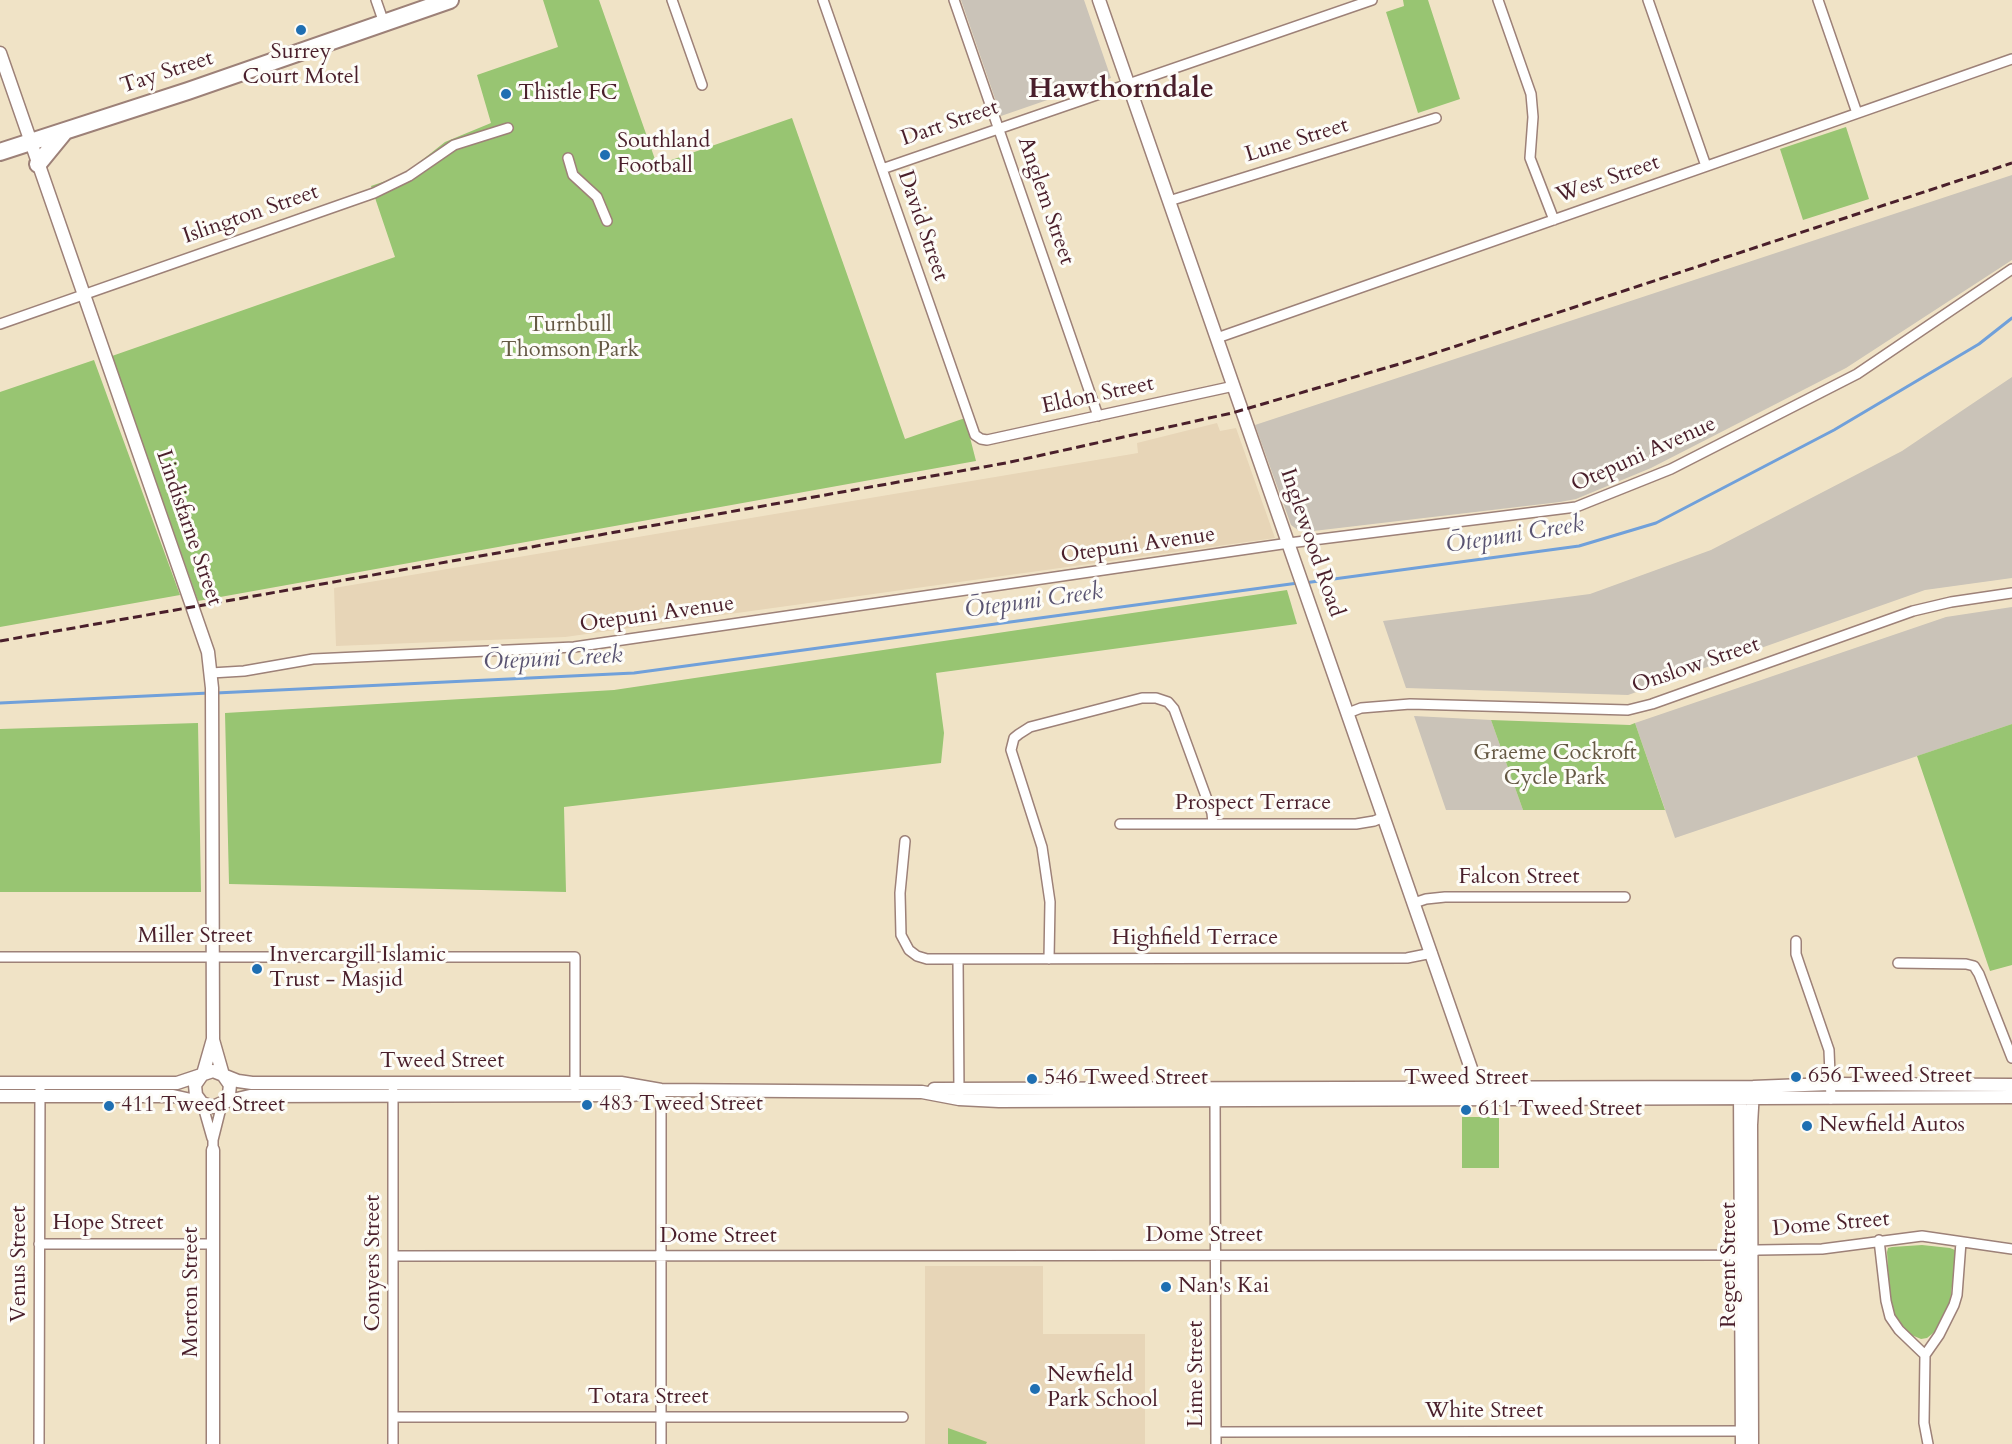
<!DOCTYPE html>
<meta charset="utf-8">
<style>
body{margin:0}
canvas{display:block;background:#f0e3c6}
</style>
<canvas width="2012" height="1444"></canvas>
<script>
const g = document.querySelector('canvas').getContext('2d');
g.lineJoin = 'round';
function paint(path, color) { g.fillStyle = color; g.fill(path, 'evenodd'); }
const poly = rows => new Path2D(rows.map(r => 'M' + r).join(''));
function trace(path, color, width, dash) { g.strokeStyle = color; g.lineWidth = width; g.lineCap = dash ? 'butt' : 'round'; g.setLineDash(dash || []); g.stroke(path); }
function label(font, color, halo, rows, align = 'center') {
  g.font = font + ' Cardo,serif'; g.lineWidth = 6; g.setLineDash([]); g.textBaseline = 'middle'; g.strokeStyle = halo; g.fillStyle = color; for (const [text, x, y, turn = 0] of rows) {
    g.save(); g.translate(x, y); g.rotate((+turn || 0) * Math.PI / 180); g.textAlign = isNaN(turn) ? turn : align; if (halo) g.strokeText(text, 0, 0); g.fillText(text, 0, 0); g.restore();
  }
}
paint(poly([
 [1217,423,1220,431,1236,428,1275,538,565,637,336,646,334,588,1138,453,1137,443],
 [925,1266,1043,1266,1043,1334,1145,1334,1145,1444,925,1444]
]), '#e7d5b7');
paint(poly([
 [961,0,1084,0,1111,78,1001,116],
 [2012,175,2012,260,1846,368,1651,468,1576,499,1560,502,1305,532,1298,530,1291,525,1255,425],
 [2012,377,2012,578,1925,590,1628,695,1406,688,1383,621,1590,594,1711,550,1902,451],
 [2012,607,2012,724,1675,838,1635,723,1946,617],
 [1414,716,1491,720,1523,810,1446,810]
]), '#cac3b8');
paint(poly([
 [543,0,599,0,657,165,792,118,905,439,965,418,976,461,198,601,112,356,395,257,371,186,403,175,445,142,491,123,477,75,558,47],
 [1403,0,1428,0,1460,99,1418,113,1386,12,1404,6],
 [1846,127,1869,199,1803,220,1780,149],
 [94,360,180,595,0,627,0,392],
 [1287,590,1297,624,936,673,944,733,941,763,564,807,566,892,229,884,225,713,614,690],
 [1491,720,1630,725,1635,723,1665,810,1523,810],
 [198,723,201,892,0,892,0,729],
 [2012,724,2012,965,1990,971,1917,756],
 [1462,1117,1499,1117,1499,1168,1462,1168],
 [1922,1245,1950,1248,1955,1250,1956,1254,1950,1302,1937,1330,1927,1338,1921,1339,1909,1334,1893,1313,1890,1301,1887,1252,1888,1248,1892,1247],
 [948,1428,987,1442,986,1444,948,1444]
]), '#98c572');
trace(poly([
 [1304,583,1579,546,1656,523,1834,430,1979,344,2012,318],
 [216,693,634,673,1298,583],
 [0,703,209,693]
]), '#70a0da', 3);
const street = poly([
 [376,0,384,23],
 [672,0,702,85],
 [823,0,975,435,981,439,987,440,1234,386],
 [954,0,1098,416],
 [1498,0,1531,94,1533,117,1530,158,1554,220],
 [1648,0,1706,166],
 [1818,0,1857,113],
 [568,158,573,175,597,197,607,221],
 [882,169,1372,0],
 [1169,201,1436,118],
 [0,324,374,193,409,176,454,145,508,128],
 [1217,338,2012,59],
 [211,673,244,671,313,659,574,647,1289,543,1576,507,1671,469,1857,374,2012,269],
 [1348,713,1361,708,1410,704,1628,710,1652,704,1913,611,1951,602,2012,593],
 [1120,824,1356,824,1374,821,1384,817],
 [905,841,900,893,901,935,909,950,917,956,927,959,1407,958,1432,953],
 [1414,903,1426,899,1445,897,1625,897],
 [1796,941,1796,954,1800,966,1829,1050,1831,1099],
 [0,957,575,957,575,1087],
 [1049,959,1050,902,1042,847,1011,750,1014,738,1019,734,1030,727,1142,698,1156,698,1168,702,1174,709,1212,813,1213,823],
 [958,960,959,1093],
 [1898,963,1966,964,1974,966,1979,974,2012,1058],
 [661,1090,661,1444],
 [393,1091,393,1444],
 [1215,1096,1216,1444],
 [202,1103,212,1138],
 [213,1150,213,1140,222,1104],
 [1879,1240,1886,1301,1890,1317,1899,1330,1925,1355],
 [39,1244,213,1244],
 [393,1256,1736,1255,1758,1250,1822,1249,1922,1236,2012,1249],
 [393,1417,903,1417],
 [1217,1432,1748,1431],
 [39,1444,40,1083],
 [1928,1444,1924,1423,1925,1355,1939,1335,1954,1305,1957,1295,1961,1242]
]);
const secondary = poly([
 [1099,0,1482,1100],
 [0,53,208,652,212,688,213,1039,203,1074],
 [213,1040,223,1075],
 [202,1075,195,1085,196,1095,202,1103,213,1107,224,1102,229,1094,230,1085,223,1075],
 [0,1083,177,1083,213,1071,238,1081,252,1083,621,1083,661,1090,922,1092,959,1099,999,1101,2012,1097],
 [934,1089,1753,1087,1830,1084,2012,1085],
 [1740,1091,1742,1444],
 [0,1096,173,1096,200,1102],
 [224,1102,250,1096,632,1095,654,1091],
 [213,1150,213,1444],
 [1752,1444,1751,1125,1753,1091]
]);
const highway = poly([
 [0,152,188,91,450,0],
 [38,164,65,131]
]);
trace(street, '#9d8178', 12);
trace(secondary, '#9d8178', 15);
trace(highway, '#9d8178', 20);
trace(street, '#fff', 9);
trace(secondary, '#fff', 12);
trace(highway, '#fff', 16);
trace(poly([
 [0,641,1006,463,1232,413,1423,357,2012,163]
]), '#4a1f2b', 3, [9, 4.5]);
for (const [x, y, r, color] of [
 [301,30,6,"#1f6fb2"],
 [506,94,6,"#1f6fb2"],
 [605,155,6,"#1f6fb2"],
 [257,969,6,"#1f6fb2"],
 [1796,1077,6,"#1f6fb2"],
 [1032,1079,6,"#1f6fb2"],
 [587,1105,6,"#1f6fb2"],
 [109,1106,6,"#1f6fb2"],
 [1466,1110,6,"#1f6fb2"],
 [1807,1126,6,"#1f6fb2"],
 [1166,1287,6,"#1f6fb2"],
 [1035,1389,6,"#1f6fb2"]
]) { const dot = new Path2D(); dot.arc(x, y, r, 0, 2 * Math.PI); g.fillStyle = color; g.fill(dot); trace(dot, '#fdfcf7', 2); }
label('22px', '#4a1f2b', '#fdfcf7', [
 ["Surrey",301,53,"center"],
 ["Court Motel",301,78,"center"],
 ["Thistle FC",518,94],
 ["Southland",617,142],
 ["Football",617,167],
 ["Invercargill Islamic",269,956],
 ["Trust - Masjid",269,981],
 ["656 Tweed Street",1808,1077],
 ["546 Tweed Street",1044,1079],
 ["483 Tweed Street",599,1105],
 ["411 Tweed Street",121,1106],
 ["611 Tweed Street",1478,1110],
 ["Newfield Autos",1819,1126],
 ["Nan's Kai",1178,1287],
 ["Newfield",1047,1376],
 ["Park School",1047,1401]
], 'left');
label('22px', '#4a1f2b', '#fdfcf7', [
 ["Tay Street",167,73,-18],
 ["Dart Street",950,124,-19],
 ["Lune Street",1297,141,-17],
 ["West Street",1608,180,-19],
 ["Anglem Street",1045,201,71],
 ["Islington Street",251,215,-19],
 ["David Street",922,226,71],
 ["Eldon Street",1098,396,-12],
 ["Otepuni Avenue",1644,455,-24],
 ["Lindisfarne Street",188,528,71],
 ["Inglewood Road",1311,543,71],
 ["Otepuni Avenue",1138,546,-8],
 ["Otepuni Avenue",657,615,-8],
 ["Onslow Street",1696,666,-19],
 ["Prospect Terrace",1253,804],
 ["Falcon Street",1519,878],
 ["Miller Street",195,937],
 ["Highfield Terrace",1195,939],
 ["Tweed Street",442,1062],
 ["Tweed Street",1466,1079],
 ["Hope Street",108,1224],
 ["Dome Street",1831,1225,-5],
 ["Dome Street",1204,1236],
 ["Dome Street",718,1237],
 ["Conyers Street",374,1263,-90],
 ["Venus Street",20,1264,-90],
 ["Regent Street",1730,1265,-90],
 ["Morton Street",192,1292,-90],
 ["Lime Street",1197,1374,-90],
 ["Totara Street",648,1398],
 ["White Street",1484,1412]
]);
label('22px', '#655944', '#fdfcf7', [
 ["Turnbull",570,326],
 ["Thomson Park",570,351],
 ["Graeme Cockroft",1555,754],
 ["Cycle Park",1555,779]
]);
label('italic 24px', '#595371', '#fdfcf7', [
 ["Ōtepuni Creek",1515,536,-9],
 ["Ōtepuni Creek",1034,602,-8],
 ["Ōtepuni Creek",553,660,-3]
]);
label('bold 28px', '#4a1f2b', '#fdfcf7', [
 ["Hawthorndale",1121,91]
]);
</script>
